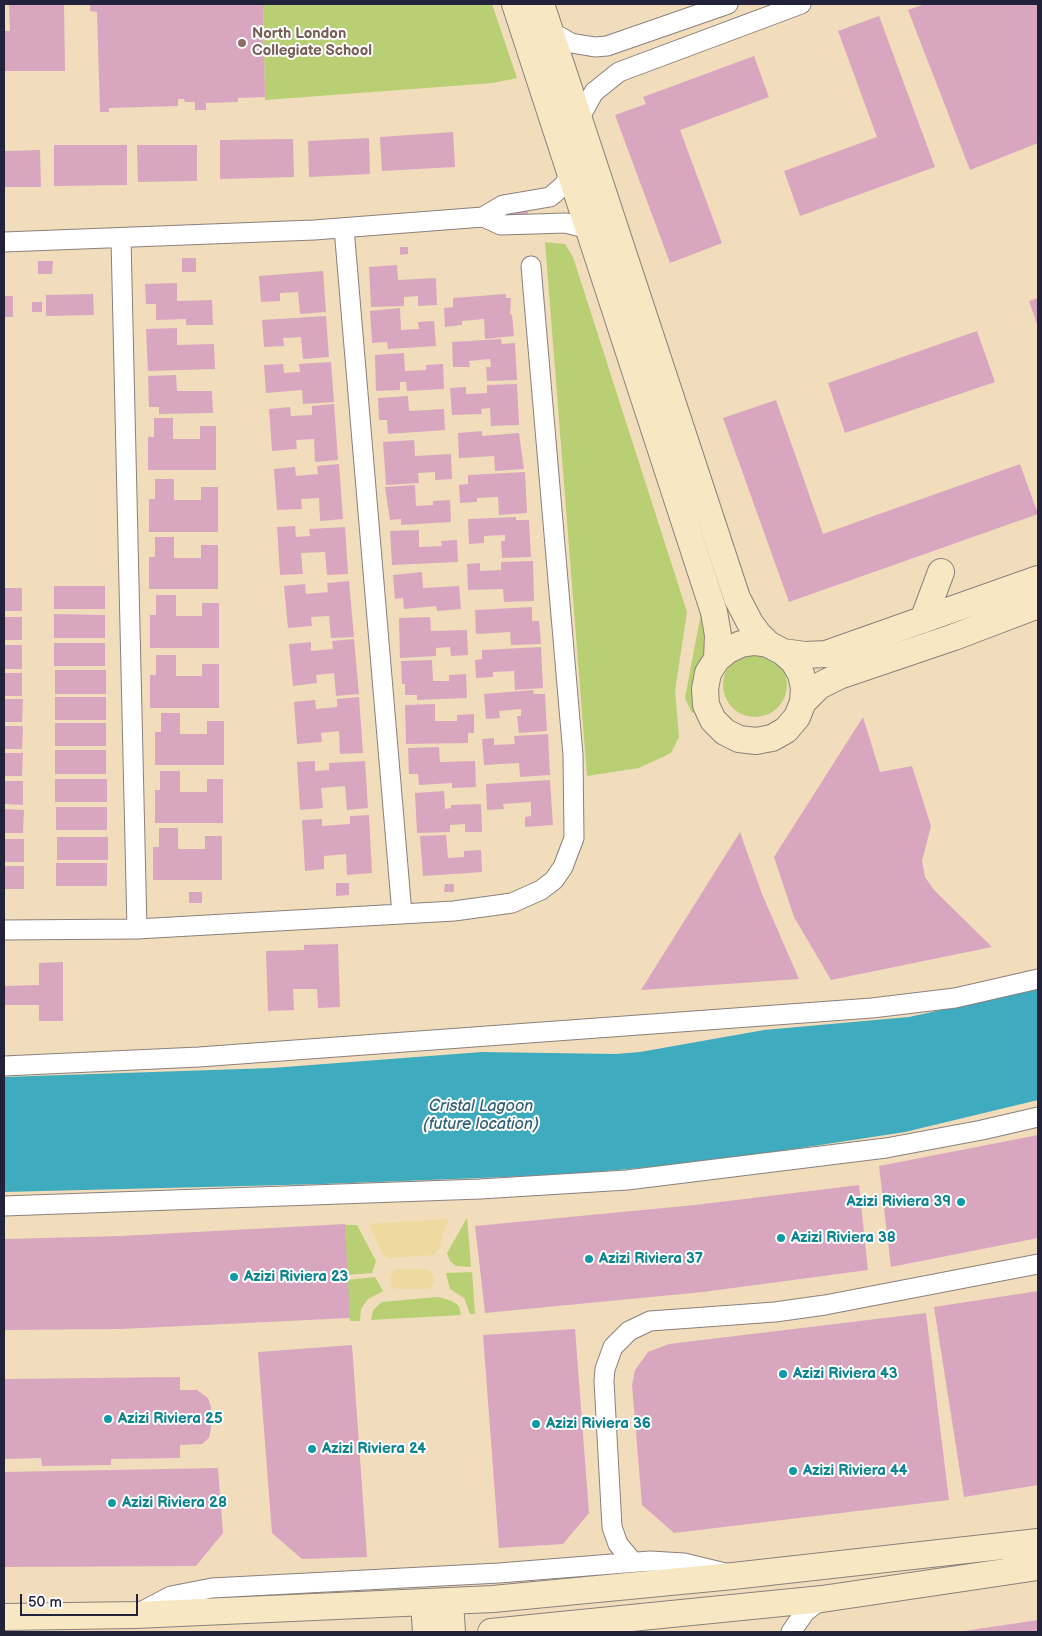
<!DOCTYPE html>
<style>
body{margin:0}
#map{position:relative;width:1042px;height:1636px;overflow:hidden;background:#f1ddbc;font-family:"Balsamiq Sans",sans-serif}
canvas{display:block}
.frame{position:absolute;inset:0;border:5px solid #22223b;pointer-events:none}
.scale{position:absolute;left:20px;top:1594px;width:118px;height:22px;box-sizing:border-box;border:2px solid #22223b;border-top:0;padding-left:6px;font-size:15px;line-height:18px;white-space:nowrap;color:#22223b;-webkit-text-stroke:4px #fff;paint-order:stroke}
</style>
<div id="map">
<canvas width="1042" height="1636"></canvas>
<div class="frame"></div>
<div class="scale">50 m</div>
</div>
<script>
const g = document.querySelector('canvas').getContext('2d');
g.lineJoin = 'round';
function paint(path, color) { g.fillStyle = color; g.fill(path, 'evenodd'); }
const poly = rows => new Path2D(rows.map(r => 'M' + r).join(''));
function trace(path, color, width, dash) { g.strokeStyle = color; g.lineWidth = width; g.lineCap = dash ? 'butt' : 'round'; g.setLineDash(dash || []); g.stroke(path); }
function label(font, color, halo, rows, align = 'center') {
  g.font = font + ' "Balsamiq Sans",sans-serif'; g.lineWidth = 4; g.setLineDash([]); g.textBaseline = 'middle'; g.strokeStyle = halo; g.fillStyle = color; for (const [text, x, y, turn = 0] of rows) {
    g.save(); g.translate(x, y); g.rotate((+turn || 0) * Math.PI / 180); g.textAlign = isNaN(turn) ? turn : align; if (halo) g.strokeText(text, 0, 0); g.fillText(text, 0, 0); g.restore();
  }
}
paint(poly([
 [263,4,492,4,517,78,493,83,265,100],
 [545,242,565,244,573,257,687,612,675,691,679,737,671,753,639,768,587,776],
 [701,613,711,624,699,711,692,713,685,698],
 '723 685a32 32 0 1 1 64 0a32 32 0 1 1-64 0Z',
 [467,1218,471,1267,456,1266,450,1261,447,1253],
 [345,1225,357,1225,376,1261,372,1273,347,1275],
 [472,1272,475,1314,470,1314,464,1298,450,1289,446,1273],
 [375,1277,383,1291,368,1299,361,1309,360,1321,350,1321,347,1280],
 [438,1297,452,1301,459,1306,461,1315,371,1320,373,1310,382,1302]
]), '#b8cf74');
paint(poly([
 [448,1219,439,1249,434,1255,389,1258,382,1253,369,1224],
 [396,1269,427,1269,434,1275,434,1284,428,1289,395,1289,391,1285,390,1276]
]), '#eeda9e');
paint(poly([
 [1038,989,1038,1100,905,1132,709,1162,559,1175,323,1184,4,1192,4,1077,272,1068,482,1052,616,1054,640,1052,764,1030,909,1017]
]), '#3fabbe');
paint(poly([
 [9,4,64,4,65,71,4,71,4,31,10,31],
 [90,4,263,4,265,97,238,98,238,102,206,103,206,110,195,110,195,102,185,102,184,99,178,99,178,106,109,108,109,112,100,112,97,12,90,11],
 [925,4,1038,4,1038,143,970,170,908,10],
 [879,16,935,167,800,216,784,171,877,137,838,31],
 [754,56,769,97,680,130,722,243,670,263,615,115,646,104,643,97],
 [453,132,455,167,382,171,380,137],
 [369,138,370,174,309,177,308,141],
 [293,139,294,177,220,179,220,140],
 [54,145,127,145,127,185,54,186],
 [137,145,197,145,197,181,138,182],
 [40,150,41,187,4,187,4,151],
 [528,211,529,221,515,222,515,212],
 [400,247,408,247,408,254,400,255],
 [182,258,196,258,196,272,182,272],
 [38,261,53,261,52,274,38,274],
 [397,265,398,280,436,278,437,305,418,306,418,296,404,297,404,306,371,307,369,267],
 [323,271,326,312,300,314,298,292,280,293,280,301,261,302,259,276],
 [177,283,177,301,212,300,213,325,186,325,186,319,156,320,156,304,146,304,145,284],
 [93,294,94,315,46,316,46,295],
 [506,294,506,298,511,298,510,315,512,314,514,336,485,339,484,319,462,321,462,325,445,327,444,308,453,307,453,298],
 [4,296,13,296,13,317,4,317],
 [1038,298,1038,327,1029,301],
 [32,302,42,302,42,312,32,312],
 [400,308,401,330,419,329,418,322,434,321,436,346,388,349,387,342,372,343,370,311],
 [326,316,329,357,303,359,301,337,283,338,284,346,264,347,262,320],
 [177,328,177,345,214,344,215,369,148,371,146,329],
 [977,331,995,382,845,433,828,383],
 [501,339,502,344,515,343,517,380,487,381,486,367,491,367,490,359,469,361,470,367,453,367,452,342],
 [404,353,405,371,426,370,426,365,443,364,444,389,407,391,406,382,400,382,400,390,376,391,375,355],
 [331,362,334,402,303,404,302,390,266,393,264,365,283,364,284,373,300,372,299,364],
 [176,375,177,391,212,391,213,413,159,414,159,407,149,407,148,376],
 [517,384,519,425,491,426,490,408,481,409,482,414,452,415,450,388,466,387,466,394,487,393,487,385],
 [408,396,409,411,444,409,445,430,388,434,387,420,379,420,378,398],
 [776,400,823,534,1020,464,1038,514,789,602,723,418],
 [334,404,338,460,315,462,314,439,296,440,297,449,272,451,269,409,290,407,291,416,312,415,312,406],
 [154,418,173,418,173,439,200,439,200,426,216,426,216,470,148,470,148,437,154,437],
 [482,431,482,436,519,433,524,469,495,471,494,456,459,458,458,433],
 [414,440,415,456,451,454,452,479,435,480,435,472,418,473,419,483,386,485,383,442],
 [339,464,343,519,320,521,319,498,301,499,302,509,277,510,274,469,295,467,296,476,318,474,317,466],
 [525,472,527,513,499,515,498,497,477,498,477,502,460,503,459,485,468,484,468,475],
 [155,479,174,479,174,500,201,500,201,487,218,487,218,532,149,532,149,499,155,499],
 [415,485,416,506,433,505,433,501,450,500,451,522,401,525,401,519,390,520,385,487],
 [516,517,516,520,529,520,531,557,502,558,501,541,505,541,505,535,484,536,484,543,469,544,468,519],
 [295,526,296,537,310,536,309,529,345,527,348,574,327,575,325,552,301,553,303,574,280,575,277,527],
 [419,530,419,547,442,546,441,541,457,540,458,562,392,565,390,531],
 [155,537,174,537,174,558,201,558,201,545,218,545,218,589,149,589,149,557,155,557],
 [533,561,534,601,504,602,503,589,468,590,467,564,480,563,480,571,501,570,501,562],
 [422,572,423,588,459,586,461,609,437,611,436,606,404,609,403,598,395,599,393,575],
 [349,581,354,637,331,638,329,616,311,617,312,626,288,628,284,586,305,584,306,594,328,592,327,583],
 [54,586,105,586,105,609,54,609],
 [4,588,22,588,22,611,4,611],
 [156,595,176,595,176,616,202,616,202,603,219,603,219,648,150,648,150,615,156,615],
 [532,607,532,621,539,621,541,644,511,645,510,632,476,634,475,610],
 [54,614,105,615,105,638,54,638],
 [4,617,22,617,22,640,4,640],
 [430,617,431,631,467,630,468,655,451,656,450,647,436,648,436,656,400,658,399,618],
 [354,639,359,694,336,696,334,673,316,675,317,683,293,686,289,644,311,642,311,651,333,649,332,641],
 [54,643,105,643,105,666,54,666],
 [4,645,22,645,22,669,4,669],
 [541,647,543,688,515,690,514,671,493,672,493,677,476,678,475,660,482,659,482,650],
 [156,655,176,655,176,676,202,676,202,664,219,664,219,708,150,708,150,675,156,675],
 [432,660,433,681,449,681,449,675,466,674,467,698,417,700,417,695,405,695,405,684,402,684,401,661],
 [55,670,106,670,106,694,55,694],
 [4,673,22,673,22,696,4,696],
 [533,690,534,694,545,694,547,731,519,733,517,716,521,716,521,709,499,711,500,718,486,719,484,694],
 [55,697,106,697,106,720,55,720],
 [359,697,363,753,340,754,339,731,321,733,322,742,297,744,294,702,315,700,316,709,337,707,337,699],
 [4,699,23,699,22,722,4,722],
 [435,704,435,721,457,721,457,715,474,714,474,733,468,733,468,743,406,744,405,705],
 [161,713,180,713,180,734,207,734,207,721,224,721,224,765,155,765,155,732,161,732],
 [863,717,880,772,912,766,931,826,922,861,925,877,934,890,992,947,831,980,794,917,774,857],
 [55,723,106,723,106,746,55,746],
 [4,726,23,726,22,749,4,749],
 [548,734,550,775,520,777,519,763,484,765,482,739,494,738,494,745,515,744,514,736],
 [439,747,440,762,475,761,476,787,452,788,452,783,419,785,418,774,409,774,408,748],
 [55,750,106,750,106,774,55,774],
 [4,753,23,753,22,776,4,776],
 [315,761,315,771,329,770,329,763,365,761,368,808,347,810,345,786,321,788,323,808,300,810,297,762],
 [160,771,180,771,180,792,207,792,207,779,223,779,223,823,155,823,155,790,160,790],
 [55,779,107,779,107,802,55,802],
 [550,780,553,825,525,827,525,817,531,816,531,802,503,804,504,809,487,810,486,784],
 [4,781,23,781,23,805,4,804],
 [444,791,445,809,451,808,451,805,481,804,482,832,465,832,465,824,450,825,450,832,417,833,415,793],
 [56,807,107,807,107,830,56,830],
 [4,809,24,810,23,833,4,833],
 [369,815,372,873,347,875,346,854,324,856,324,869,305,871,302,820,322,819,322,826,350,824,350,816],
 [159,828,178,828,178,849,205,849,205,836,222,836,222,880,153,880,153,847,159,847],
 [740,832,762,894,799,979,641,990],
 [446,835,448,858,464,857,464,851,481,850,482,872,423,876,420,836],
 [57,837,108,837,108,860,57,860],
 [4,839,24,839,24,862,4,862],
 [56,863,107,863,107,886,56,886],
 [4,866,24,866,24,889,4,889],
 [336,883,349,883,349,895,336,896],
 [445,884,454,884,454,892,444,892],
 [189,892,202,892,202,903,189,903],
 [338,944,340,1007,318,1008,317,989,293,989,294,1010,268,1011,266,951,304,950,304,945],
 [63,962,63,1021,39,1021,39,1005,4,1005,4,986,39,985,39,963],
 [1038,1135,1038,1238,891,1267,879,1166],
 [859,1185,868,1270,703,1292,485,1313,475,1226,695,1205],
 [345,1224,350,1318,121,1329,4,1330,4,1239,121,1236],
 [1038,1291,1038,1485,964,1497,934,1307],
 [926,1313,949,1500,674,1533,642,1505,632,1385,635,1370,648,1352,669,1344],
 [575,1329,589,1513,563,1544,499,1548,483,1335],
 [352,1345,367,1557,302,1559,272,1533,258,1352],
 [180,1377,180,1390,197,1390,208,1398,211,1407,211,1428,209,1438,202,1444,180,1445,180,1458,111,1459,111,1465,42,1466,41,1458,4,1459,4,1379],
 [218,1468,223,1533,196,1566,4,1567,4,1472],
 [1038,1620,1038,1632,964,1632,964,1631]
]), '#d8a7bf');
const street = poly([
 [550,31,571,43,595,47,607,46,728,4],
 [579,119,594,92,619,72,801,4],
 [483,217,501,225,566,223,589,229],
 [344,228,402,914],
 [121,239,137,929],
 [4,242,314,230,483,217,503,205,550,197,564,185,571,171],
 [4,930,137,929,454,911,512,903,541,890,554,880,563,867,574,838,573,755,531,266],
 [4,1066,199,1057,872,1008,955,998,1038,979],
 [4,1206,480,1189,627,1180,886,1148,982,1130,1038,1117],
 [633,1562,618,1544,612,1527,604,1381,605,1369,613,1347,629,1331,650,1321,775,1312,825,1305,1038,1264],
 [137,1614,171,1596,212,1588,499,1573,650,1561,684,1563,725,1573],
 [791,1632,805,1612,822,1599]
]);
const secondary = poly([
 [515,4,714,612,718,635,717,659],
 [541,4,737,598,750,623,758,634,768,644,783,652,805,655,826,654,1038,579],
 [923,620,941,572],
 [768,644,754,642,741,644,728,650,717,659,708,673,705,689,706,705,713,720,725,732,739,739,756,741,772,738,786,730,797,717,803,702,804,688,801,674,794,662,783,652],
 [803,702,819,686,839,676,954,637,1038,605],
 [450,1602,452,1632],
 [424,1603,426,1632],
 [4,1617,135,1615,493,1599,733,1576,1038,1542],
 [491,1632,822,1599,1038,1567]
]);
trace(street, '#8a807c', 21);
trace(secondary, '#8a807c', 28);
trace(street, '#fff', 19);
trace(secondary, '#f7e8c3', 26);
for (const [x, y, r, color] of [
 [242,43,5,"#8d6e63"],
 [961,1202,5,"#0f9aa8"],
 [781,1238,5,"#0f9aa8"],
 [589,1259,5,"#0f9aa8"],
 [234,1277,5,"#0f9aa8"],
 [783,1374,5,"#0f9aa8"],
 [108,1419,5,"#0f9aa8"],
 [536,1424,5,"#0f9aa8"],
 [312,1449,5,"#0f9aa8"],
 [793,1471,5,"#0f9aa8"],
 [112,1503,5,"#0f9aa8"]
]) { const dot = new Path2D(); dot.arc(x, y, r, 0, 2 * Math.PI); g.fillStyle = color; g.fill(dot); trace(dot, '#fff', 2); }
label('bold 15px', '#785e54', '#fff', [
 ["North London",252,34],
 ["Collegiate School",252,51]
], 'left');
label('bold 15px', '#0d838f', '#fff', [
 ["Azizi Riviera 39",951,1202,"right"],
 ["Azizi Riviera 38",791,1238],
 ["Azizi Riviera 37",599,1259],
 ["Azizi Riviera 23",244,1277],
 ["Azizi Riviera 43",793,1374],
 ["Azizi Riviera 25",118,1419],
 ["Azizi Riviera 36",546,1424],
 ["Azizi Riviera 24",322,1449],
 ["Azizi Riviera 44",803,1471],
 ["Azizi Riviera 28",122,1503]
], 'left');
label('italic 16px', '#2f6076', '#fff', [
 ["Cristal Lagoon",481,1107],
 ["(future location)",481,1125]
]);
</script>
